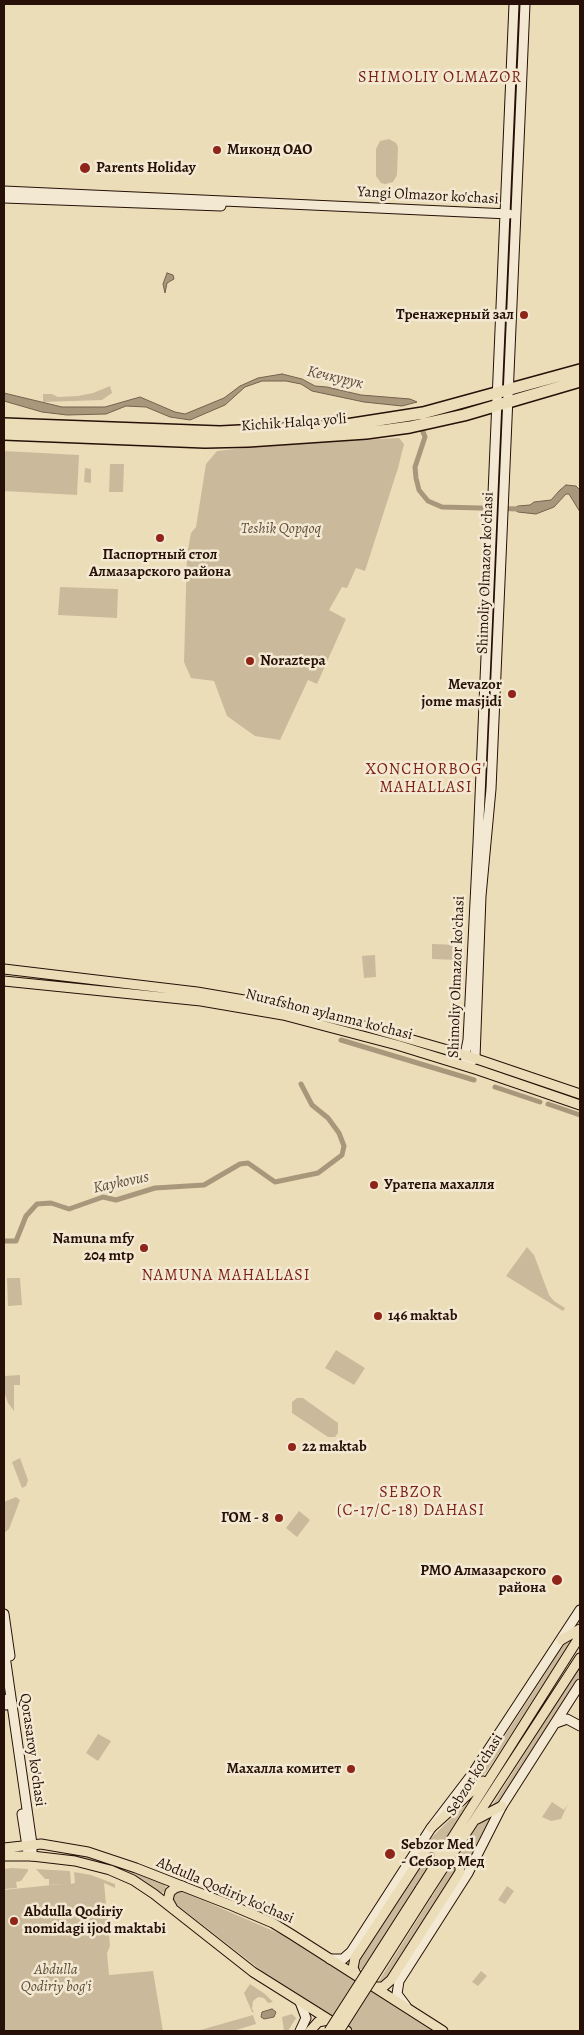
<!DOCTYPE html>
<meta charset="utf-8">
<style>
body{margin:0}
#map{position:relative;width:584px;height:2035px;overflow:hidden;background:#ecddb9;font-family:Alegreya,serif}
canvas{display:block}
.frame{position:absolute;inset:0;border:5px solid #261007;pointer-events:none}
</style>
<div id="map">
<canvas width="584" height="2035"></canvas>
<div class="frame"></div>
</div>
<script>
const g = document.querySelector('canvas').getContext('2d');
g.lineJoin = 'round';
function paint(path, color) { g.fillStyle = color; g.fill(path, 'evenodd'); }
const poly = rows => new Path2D(rows.map(r => 'M' + r).join(''));
function trace(path, color, width, dash) { g.strokeStyle = color; g.lineWidth = width; g.lineCap = dash ? 'butt' : 'round'; g.setLineDash(dash || []); g.stroke(path); }
function label(font, color, halo, rows, align = 'center') {
  g.font = font + ' Alegreya,serif'; g.lineWidth = 5; g.setLineDash([]); g.textBaseline = 'middle'; g.strokeStyle = halo; g.fillStyle = color; for (const [text, x, y, turn = 0] of rows) {
    g.save(); g.translate(x, y); g.rotate((+turn || 0) * Math.PI / 180); g.textAlign = isNaN(turn) ? turn : align; if (halo) g.strokeText(text, 0, 0); g.fillText(text, 0, 0); g.restore();
  }
}
paint(poly([
 [518,4,522,4,515,121,513,119],
 [515,128,516,129,512,211,509,209,513,130],
 [389,139,396,143,398,147,397,175,393,182,385,184,381,183,376,176,376,149,380,141],
 [110,386,112,393,102,400,43,402,43,394,52,394,58,397,78,396,93,393],
 [499,423,503,424,498,535,494,535],
 [399,438,404,444,398,468,365,571,356,568,347,588,342,587,329,610,346,619,317,684,308,680,280,740,255,736,227,716,214,681,191,678,184,662,187,555,191,533,196,527,206,464,217,451,279,444],
 [4,451,79,455,77,495,4,491],
 [110,464,124,464,123,492,109,492],
 [85,468,91,469,91,483,84,482],
 [493,542,498,542,489,745,485,745],
 [60,587,118,589,117,618,58,615],
 [432,944,459,945,459,960,432,959],
 [375,955,376,977,364,978,362,956],
 [527,1247,534,1255,549,1295,554,1301,565,1308,563,1311,506,1276],
 [7,1278,20,1278,22,1305,8,1306],
 [336,1350,365,1368,354,1385,325,1368],
 [20,1375,20,1385,14,1385,14,1411,8,1403,4,1391,4,1376],
 [297,1398,303,1398,338,1423,338,1433,335,1437,328,1437,292,1413,292,1402],
 [20,1458,28,1480,26,1486,22,1488,12,1462],
 [16,1497,20,1500,9,1529,4,1533,4,1502],
 [299,1511,310,1520,297,1537,286,1528],
 [572,1639,497,1756,486,1772,471,1788,565,1643],
 [580,1666,580,1677,511,1786,497,1806,488,1812],
 [98,1734,111,1741,98,1761,86,1753],
 [468,1802,441,1847,436,1842,427,1842],
 [552,1802,564,1810,568,1804,561,1819,551,1821,542,1817],
 [490,1818,465,1867,463,1860,456,1857,480,1822],
 [435,1851,435,1858,363,1969,358,1969,357,1962,428,1852],
 [64,1854,87,1856,106,1861,165,1885,167,1891,161,1893,125,1871,106,1863],
 [451,1866,458,1867,386,1982,380,1982,379,1981],
 [12,1868,28,1869,28,1871,21,1881,16,1882,17,1888,4,1889,4,1869],
 [36,1869,70,1871,71,1884,75,1883,74,1872,91,1875,115,1884,115,1888,104,1883,110,1946,107,1953,109,1975,153,1971,163,2031,4,2031,4,1890,61,1884,49,1885,49,1879,45,1879],
 [507,1886,514,1891,505,1904,498,1900],
 [179,1890,285,1936,433,2031,356,2031,262,1971,172,1901,174,1895],
 [481,1971,487,1976,478,1986,472,1982],
 [250,1984,265,1994,273,2002,268,2003,264,1998,258,1997,253,2001,252,2009,254,2012,252,2012,244,1993],
 [292,2014,296,2018,288,2031,284,2031,282,2017],
 [253,2015,256,2024,233,2031,197,2031]
]), '#caba9b');
const water = poly([
 [167,273,173,275,174,279,167,283,165,293,163,284,167,273],
 [282,374,302,379,315,386,327,387,361,395,410,399,417,402,402,406,364,402,312,391,301,384,286,381,262,381,245,387,225,405,190,420,170,417,146,407,126,406,106,414,67,415,42,412,4,401,4,393,62,407,105,407,140,397,175,412,185,414,224,398,240,386,258,378,282,374],
 [566,485,576,486,580,490,580,512,569,494,566,494,554,507,536,514,518,512,513,509,518,506,530,505,534,502,551,500,560,490,566,485],
 [272,2009,276,2012,274,2017,264,2019,261,2017,262,2012,272,2009]
]);
paint(water, '#a9977c');
trace(water, '#75614d', 1);
trace(poly([
 [420,424,425,437,415,467,416,478,419,490,428,501,442,507,520,509],
 [341,1040,474,1080],
 [495,1087,540,1102],
 [548,1104,580,1115],
 [4,1241,16,1241,26,1216,37,1204,51,1203,69,1209,103,1197,116,1200,155,1188,204,1185,240,1164,248,1163,275,1182,318,1173,342,1155,344,1146,339,1133,328,1118,312,1105,301,1084]
]), '#a9977c', 5);
const secondary = poly([
 [4,191,509,214],
 [4,198,221,206],
 [466,1061,465,1055,468,1040,478,843,514,4],
 [467,1066,475,1058,481,896,491,789,525,4],
 [4,1614,10,1656],
 [4,1649,32,1844,32,1856],
 [4,1699,6,1705],
 [556,1723,567,1719,580,1726],
 [22,1814,28,1853],
 [330,1959,343,1959,351,1952,431,1828,473,1773,580,1610],
 [406,2006,397,1994,399,1981,468,1873,502,1806,580,1684],
 [300,2031,306,2018,300,2002]
]);
const primary = poly([
 [4,969,197,992,285,1007,364,1026,465,1055,580,1094],
 [4,981,201,1001,283,1015,397,1045,478,1070,580,1105],
 [561,1640,580,1629],
 [477,1819,502,1806],
 [431,1828,483,1781],
 [4,1848,41,1844,88,1852,136,1868,233,1906,273,1923,291,1934,443,2031],
 [4,1856,32,1856,75,1861,110,1870,133,1880,154,1894,253,1972,347,2031],
 [420,1889,580,1636],
 [427,1893,580,1658],
 [172,1907,168,1900,170,1892,175,1888,183,1886],
 [357,1976,353,1968,355,1958,425,1851,430,1847,436,1849,439,1853,439,1860],
 [375,1987,383,1987,391,1980,460,1872,460,1867,457,1862,446,1863],
 [310,2031,318,2022,328,2020]
]);
const highway = poly([
 [4,424,220,432,340,426,423,413,580,370],
 [4,434,205,442,248,441,366,433,410,427,464,415,580,381]
]);
trace(secondary, '#261007', 11);
trace(primary, '#261007', 11);
trace(highway, '#261007', 14);
trace(secondary, '#f3e9d2', 9);
trace(primary, '#ecddb9', 9);
trace(highway, '#ecddb9', 11);
const primaryBridge = poly([
 [329,2031,420,1889],
 [339,2031,427,1893]
]);
trace(primaryBridge, '#261007', 11, []);
trace(primaryBridge, '#ecddb9', 9);
for (const [x, y, r, color] of [
 [217,150,5,"#8f2418"],
 [85,168,6,"#8f2418"],
 [524,315,5,"#8f2418"],
 [160,538,5,"#8f2418"],
 [250,661,5,"#8f2418"],
 [512,694,5,"#8f2418"],
 [374,1185,5,"#8f2418"],
 [144,1248,5,"#8f2418"],
 [378,1316,5,"#8f2418"],
 [292,1447,5,"#8f2418"],
 [279,1518,5,"#8f2418"],
 [557,1580,6,"#8f2418"],
 [351,1769,5,"#8f2418"],
 [390,1854,6,"#8f2418"],
 [14,1921,5,"#8f2418"]
]) { const dot = new Path2D(); dot.arc(x, y, r, 0, 2 * Math.PI); g.fillStyle = color; g.fill(dot); trace(dot, '#f3e9d2', 2); }
label('bold 15px', '#261007', '#f3e9d2', [
 ["Миконд ОАО",227,150],
 ["Parents Holiday",96,168],
 ["Тренажерный зал",514,315,"right"],
 ["Паспортный стол",160,555,"center"],
 ["Алмазарского района",160,572,"center"],
 ["Noraztepa",260,661],
 ["Mevazor",502,685,"right"],
 ["jome masjidi",502,702,"right"],
 ["Уратепа махалля",384,1185],
 ["Namuna mfy",134,1239,"right"],
 ["204 mtp",134,1256,"right"],
 ["146 maktab",388,1316],
 ["22 maktab",302,1447],
 ["ГОМ - 8",269,1518,"right"],
 ["РМО Алмазарского",546,1571,"right"],
 ["района",546,1588,"right"],
 ["Махалла комитет",341,1769,"right"],
 ["Sebzor Med",401,1845],
 ["- Себзор Мед",401,1862],
 ["Abdulla Qodiriy",24,1912],
 ["nomidagi ijod maktabi",24,1929]
], 'left');
label('15px', '#261007', '#f3e9d2', [
 ["Yangi Olmazor ko'chasi",428,196,3],
 ["Kichik Halqa yo'li",294,423,-4],
 ["Shimoliy Olmazor ko'chasi",486,573,-88],
 ["Shimoliy Olmazor ko'chasi",457,977,-88],
 ["Nurafshon aylanma ko'chasi",329,1015,14],
 ["Qorasaroy ko'chasi",32,1750,82],
 ["Sebzor ko‘chasi",475,1775,-58],
 ["Abdulla Qodiriy ko'chasi",225,1891,23]
]);
label('italic 15px', '#5f4c3b', '#f3e9d2', [
 ["Teshik Qopqoq",281,529],
 ["Abdulla",56,1970],
 ["Qodiriy bog'i",56,1987]
]);
g.letterSpacing = '1px';
label('16px', '#7a1f14', '#f3e9d2', [
 ["SHIMOLIY OLMAZOR",440,78],
 ["XONCHORBOG'",426,770],
 ["MAHALLASI",426,788],
 ["NAMUNA MAHALLASI",226,1276],
 ["SEBZOR",411,1493],
 ["(C-17/C-18) DAHASI",411,1511]
]);
g.letterSpacing = '0px';
label('italic 16px', '#614d3c', '#f3e9d2', [
 ["Кечкурук",335,378,13],
 ["Kaykovus",121,1183,-12]
]);
</script>
